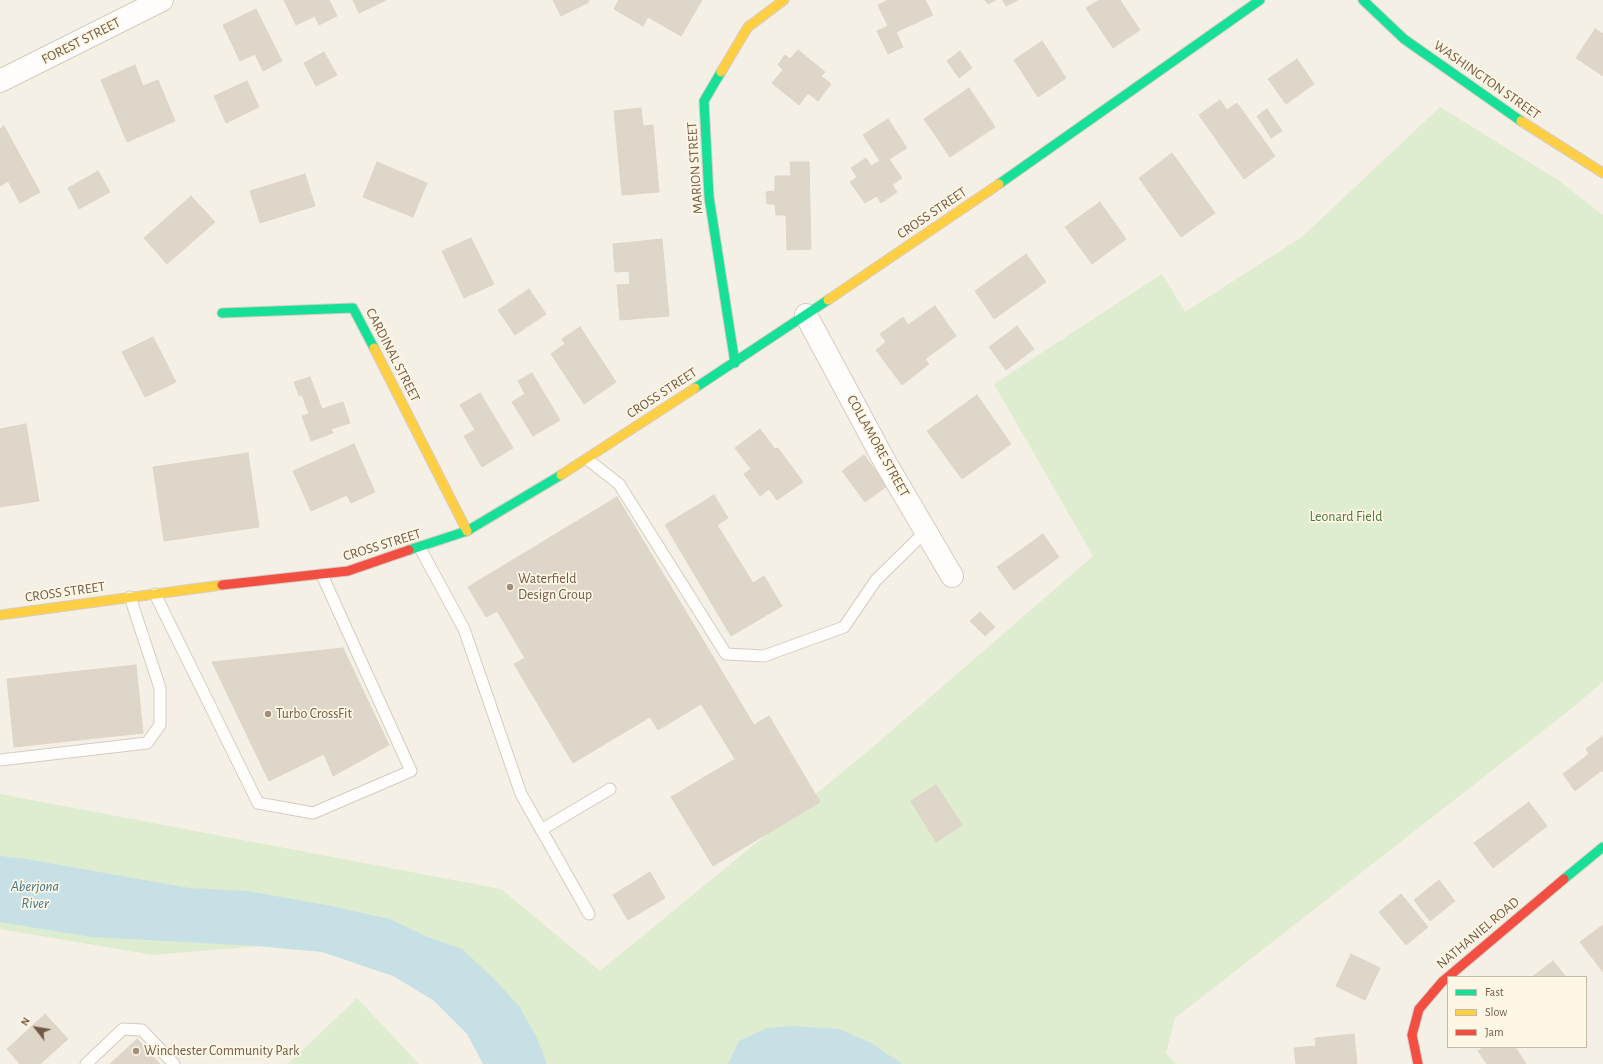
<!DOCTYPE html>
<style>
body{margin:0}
#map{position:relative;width:1603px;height:1064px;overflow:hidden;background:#f5f0e5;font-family:"Alegreya Sans",sans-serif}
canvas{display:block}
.legend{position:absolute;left:1447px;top:976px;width:140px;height:72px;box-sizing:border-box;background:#fff7e5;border:1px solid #c7b9a5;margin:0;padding:5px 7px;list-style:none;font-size:12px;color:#725b46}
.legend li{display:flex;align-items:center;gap:8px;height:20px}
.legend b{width:20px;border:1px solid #c7b9a5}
.north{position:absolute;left:16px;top:1008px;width:40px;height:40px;-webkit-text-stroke:3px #fff7e5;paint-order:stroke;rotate:301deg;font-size:11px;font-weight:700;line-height:16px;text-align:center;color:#725b46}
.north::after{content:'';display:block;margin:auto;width:14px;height:18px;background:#725b46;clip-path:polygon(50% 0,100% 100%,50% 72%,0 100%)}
</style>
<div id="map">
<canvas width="1603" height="1064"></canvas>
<ul class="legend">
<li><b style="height:5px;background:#16e098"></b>Fast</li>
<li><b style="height:5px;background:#ffcf43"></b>Slow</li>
<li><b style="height:5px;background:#f24e42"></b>Jam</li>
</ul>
<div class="north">N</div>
</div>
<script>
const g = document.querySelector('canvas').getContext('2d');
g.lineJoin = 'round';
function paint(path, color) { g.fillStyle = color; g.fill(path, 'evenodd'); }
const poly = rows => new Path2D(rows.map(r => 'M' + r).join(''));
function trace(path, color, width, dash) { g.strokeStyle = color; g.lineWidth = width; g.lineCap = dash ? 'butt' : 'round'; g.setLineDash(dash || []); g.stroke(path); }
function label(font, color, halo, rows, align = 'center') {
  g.font = font + ' "Alegreya Sans",sans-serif'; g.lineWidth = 3.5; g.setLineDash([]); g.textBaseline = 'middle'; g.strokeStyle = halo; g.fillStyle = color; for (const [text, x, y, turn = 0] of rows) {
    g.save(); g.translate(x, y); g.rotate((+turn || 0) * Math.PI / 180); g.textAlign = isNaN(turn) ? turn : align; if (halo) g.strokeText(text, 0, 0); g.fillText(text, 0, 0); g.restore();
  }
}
paint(poly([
 [1440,107,1558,180,1603,215,1603,682,1567,712,1175,1018,1166,1053,1176,1064,528,1064,485,995,320,941,153,955,0,929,0,794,501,889,600,971,867,752,1093,556,994,384,1162,274,1185,312,1302,237],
 [357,998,419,1064,288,1064]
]), '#deeccf');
paint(poly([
 [0,856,26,859,189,888,247,891,326,905,390,919,427,937,462,949,494,979,519,1006,537,1038,547,1064,483,1064,467,1034,433,1000,393,976,322,952,257,946,92,937,0,922],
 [794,1026,839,1029,871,1043,902,1064,728,1064,739,1041,767,1028]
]), '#c7e0e5');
const building = poly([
 [284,0,329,0,337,16,319,25,315,16,296,25,284,0],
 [353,0,386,0,359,13,353,0],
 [553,0,588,0,589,2,561,16,553,0],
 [619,0,702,0,681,36,648,17,643,26,614,9,619,0],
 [888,0,925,0,933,15,896,32,903,47,888,54,877,31,888,26,878,5,888,0],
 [985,0,996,0,988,4,985,0],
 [1003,0,1018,0,1006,6,1003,0],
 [1099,0,1120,0,1140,30,1113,48,1086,8,1099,0],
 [256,9,282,61,263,71,255,54,240,61,223,25,256,9],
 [1595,29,1603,34,1603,76,1576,58,1595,29],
 [1042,41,1066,78,1038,97,1014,60,1042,41],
 [798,50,825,72,821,76,831,84,818,101,808,93,799,105,772,83,783,70,778,65,785,55,790,59,798,50],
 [960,51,972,68,959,78,947,61,960,51],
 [324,52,337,75,316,86,304,63,324,52],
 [1297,59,1314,84,1286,104,1268,79,1297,59],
 [135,65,143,86,158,80,175,121,127,142,101,80,135,65],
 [247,81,259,107,226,123,214,96,247,81],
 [969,88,995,127,950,157,924,119,969,88],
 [1220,100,1227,110,1237,103,1275,156,1244,179,1199,115,1220,100],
 [641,108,643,126,653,125,659,192,622,195,614,111,641,108],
 [1267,109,1282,131,1271,138,1257,116,1267,109],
 [888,119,907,148,889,159,902,178,892,185,897,192,881,203,877,196,865,203,850,182,857,177,851,168,866,158,871,166,880,161,863,135,888,119],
 [4,126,40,192,20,203,8,181,0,186,0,129,4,126],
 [1172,153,1215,213,1181,237,1139,178,1172,153],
 [377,162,427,183,413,217,363,197,377,162],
 [790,162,809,162,811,249,787,250,786,215,776,215,775,204,767,204,766,192,775,191,775,176,791,176,790,162],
 [98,171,110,192,79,209,68,188,98,171],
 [305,174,315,206,260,223,250,191,305,174],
 [191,196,215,222,167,264,144,238,191,196],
 [1100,202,1126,239,1092,264,1065,227,1100,202],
 [471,238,494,284,464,298,442,251,471,238],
 [662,239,669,316,620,320,617,285,630,284,629,271,615,272,613,244,662,239],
 [1026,254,1046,282,994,319,975,291,1026,254],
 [529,289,546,314,515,335,498,310,529,289],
 [935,306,956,336,925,359,929,364,902,385,876,350,886,342,880,334,903,317,908,325,935,306],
 [1017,326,1034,349,1006,370,989,347,1017,326],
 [580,327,616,382,584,404,551,354,565,344,562,339,580,327],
 [153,337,176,382,145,397,122,352,153,337],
 [532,373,560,420,533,436,512,402,525,394,518,381,532,373],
 [310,377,322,409,343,402,350,423,331,429,333,433,311,441,302,416,309,414,302,395,299,396,294,382,310,377],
 [480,393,513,448,482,467,464,436,475,430,460,405,480,393],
 [977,395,1011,444,962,479,927,431,977,395],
 [26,424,39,501,0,507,0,429,26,424],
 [760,429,775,449,778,448,803,482,777,500,769,489,760,496,744,474,751,469,735,448,760,429],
 [354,444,375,492,351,503,347,495,311,511,293,471,354,444],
 [248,453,259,527,164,541,153,467,248,453],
 [864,455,887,486,865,502,842,471,864,455],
 [714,495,728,518,717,525,753,583,764,576,782,606,731,636,665,525,714,495],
 [617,497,754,725,769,716,820,802,713,866,671,797,735,759,701,704,658,730,650,717,573,763,514,664,525,658,497,611,486,617,468,587,617,497],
 [1043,534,1059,557,1014,590,997,567,1043,534],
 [980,612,995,627,985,636,970,621,980,612],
 [343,648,389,745,333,776,324,754,269,781,212,662,343,648],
 [136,665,143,733,14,747,7,679,136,665],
 [1603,736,1603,772,1602,770,1575,791,1563,774,1589,754,1586,749,1603,736],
 [936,785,962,825,936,842,911,801,936,785],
 [1529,802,1547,826,1493,868,1474,843,1529,802],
 [650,872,665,898,628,920,613,895,650,872],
 [1439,880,1455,901,1430,921,1414,900,1439,880],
 [1401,894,1428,927,1406,945,1379,912,1401,894],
 [1603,925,1603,972,1580,942,1603,925],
 [1351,954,1380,968,1365,1000,1336,986,1351,954],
 [1553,961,1566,977,1532,977,1553,961],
 [45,1014,68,1039,40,1064,20,1064,7,1049,45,1014],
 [1354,1034,1357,1064,1296,1064,1294,1048,1316,1046,1315,1038,1354,1034],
 [137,1039,160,1064,110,1064,137,1039],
 [1484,1047,1515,1047,1526,1064,1487,1064,1478,1051,1484,1047]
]);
paint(building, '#dfd6ca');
trace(building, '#ded4c8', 1);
const lane = poly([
 [587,459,619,484,726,654,764,656,844,627,876,580,926,531],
 [420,548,464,629,521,794,589,914],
 [155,594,258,803,313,813,411,771,322,575],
 [0,760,147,743,160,725,160,688,130,597],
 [541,830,610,789],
 [86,1064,123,1029,142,1030,174,1064]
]);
const street = poly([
 [0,81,162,0],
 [806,315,885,462,952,576]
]);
const fast = poly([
 [1363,0,1404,39,1521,121],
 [721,72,704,101,709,197,735,363],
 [999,184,1260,0],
 [222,313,353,308,374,348],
 [695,388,828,300],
 [409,550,467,531,561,475],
 [1564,879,1603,847]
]);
const slow = poly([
 [721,72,748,27,784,0],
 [1521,121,1603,173],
 [828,300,999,184],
 [374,348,467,531],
 [561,475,695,388],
 [0,615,222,585]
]);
const jam = poly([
 [222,585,348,571,409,550],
 [1418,1064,1412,1035,1419,1009,1442,982,1564,879]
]);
trace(lane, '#d4cbc1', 13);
trace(street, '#d4cbc1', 24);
trace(fast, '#d6cdc2', 11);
trace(slow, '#d6cdc2', 11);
trace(jam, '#d6cdc2', 11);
trace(lane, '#fefdfb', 11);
trace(street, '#fefdfb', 22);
trace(fast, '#16e098', 9);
trace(slow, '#ffcf43', 9);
trace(jam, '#f24e42', 9);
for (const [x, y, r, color] of [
 [510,587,4,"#a08f7e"],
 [268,714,4,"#a08f7e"],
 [136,1051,4,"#a08f7e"]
]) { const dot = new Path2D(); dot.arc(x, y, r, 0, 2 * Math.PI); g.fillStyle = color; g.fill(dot); trace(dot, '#fff7e5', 1.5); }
label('14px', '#725b46', '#fff7e5', [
 ["FOREST STREET",81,41,-27],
 ["WASHINGTON STREET",1487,80,35],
 ["MARION STREET",695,168,-94],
 ["CROSS STREET",932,213,-34],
 ["CARDINAL STREET",393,355,63],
 ["CROSS STREET",662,393,-33],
 ["COLLAMORE STREET",878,446,61],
 ["CROSS STREET",382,545,-17],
 ["CROSS STREET",65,592,-8],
 ["NATHANIEL ROAD",1478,933,-40]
]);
label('14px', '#4a783f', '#fff7e5', [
 ["Leonard Field",1346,517]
]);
label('14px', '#725b46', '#fff7e5', [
 ["Waterfield",518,579],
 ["Design Group",518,595],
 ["Turbo CrossFit",276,714],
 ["Winchester Community Park",144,1051]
], 'left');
label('italic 15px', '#42798d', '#fff7e5', [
 ["Aberjona",35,886],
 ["River",35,903]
]);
</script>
